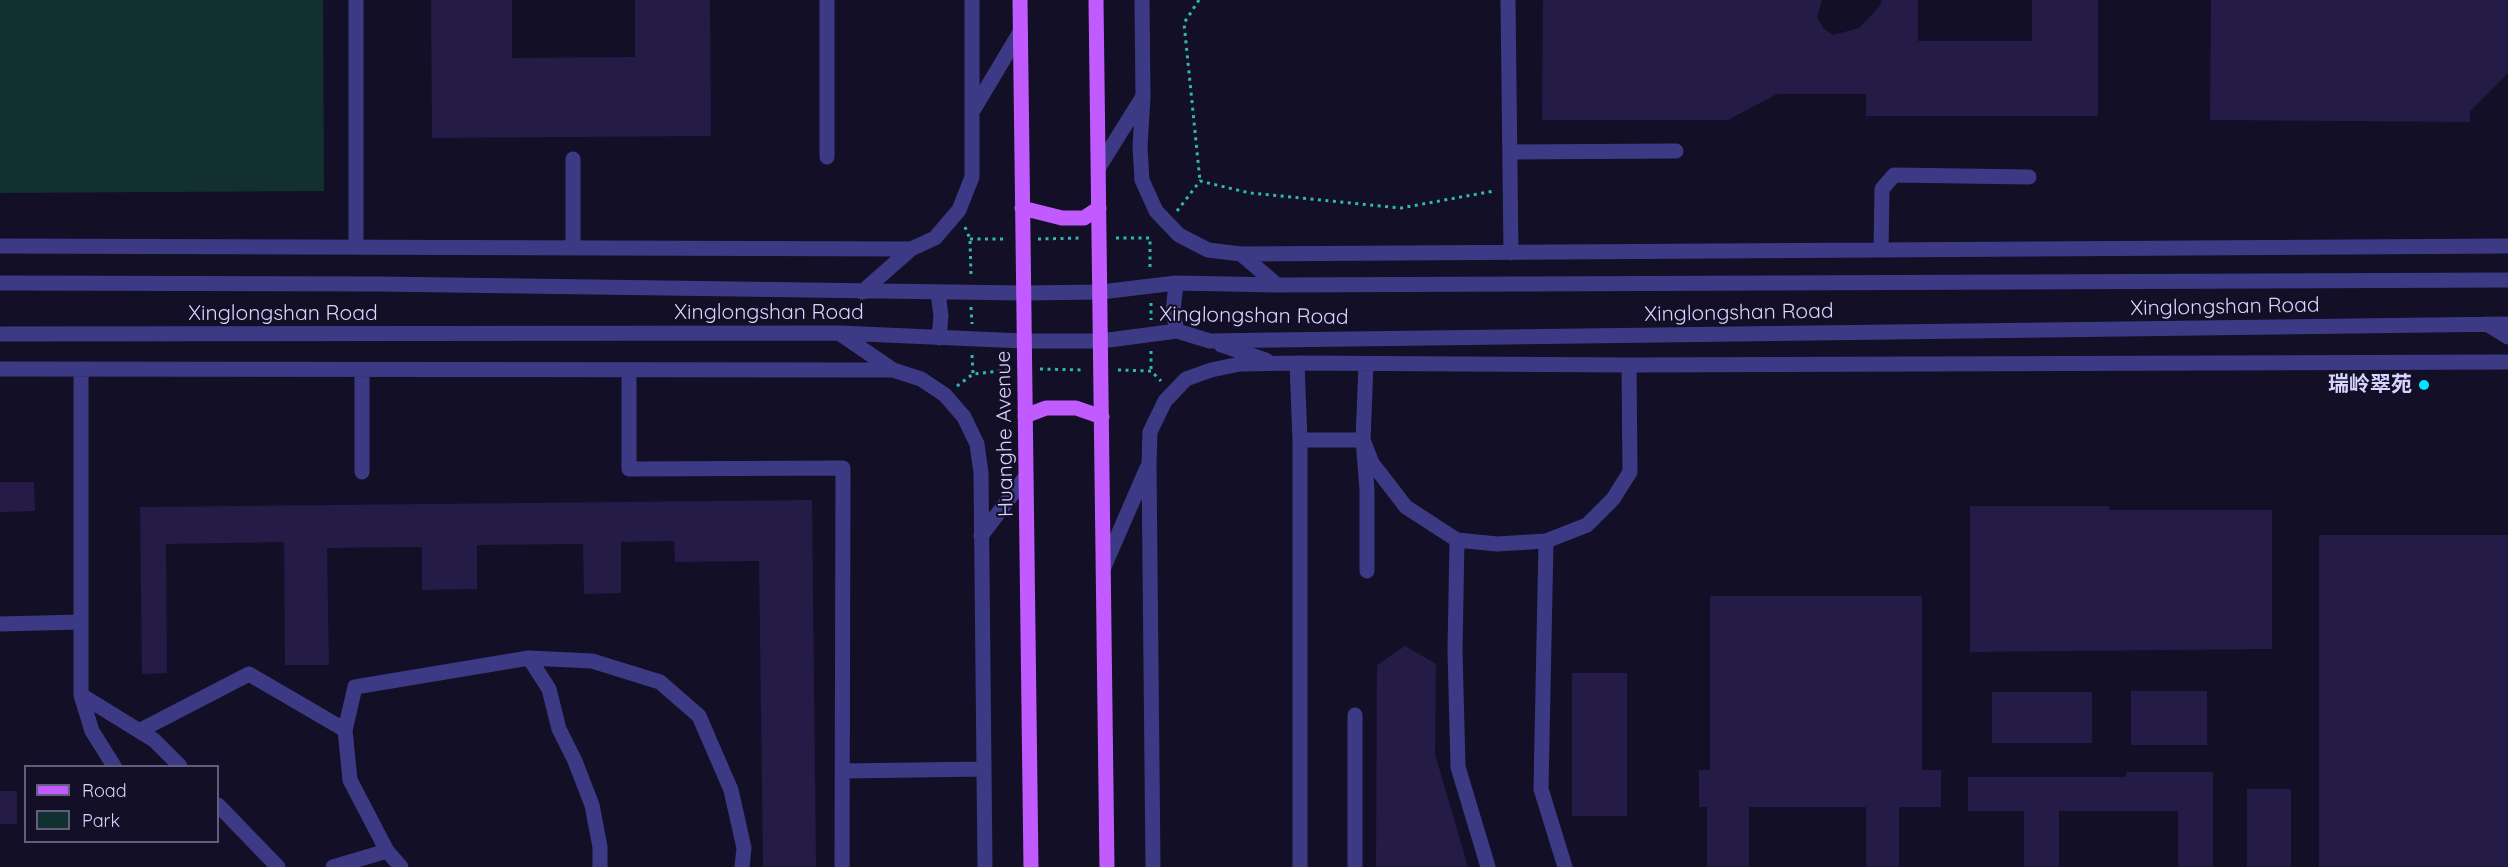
<!DOCTYPE html>
<meta charset="utf-8">
<style>
body{margin:0}
#map{position:relative;width:2508px;height:867px;overflow:hidden;background:#130f26;font-family:Quicksand,sans-serif}
canvas{display:block}
.legend{position:absolute;left:24px;top:765px;width:195px;height:78px;box-sizing:border-box;background:#130f26;border:2px solid #625e7d;margin:0;padding:8px 10px;list-style:none;font-size:18px;color:#d9d4ff}
.legend li{display:flex;align-items:center;gap:12px;height:30px}
.legend b{width:30px;border:2px solid #625e7d}
</style>
<div id="map">
<canvas width="2508" height="867"></canvas>
<ul class="legend">
<li><b style="height:8px;background:#c25bff"></b>Road</li>
<li><b style="height:16px;background:#12302f"></b>Park</li>
</ul>
</div>
<script>
const g = document.querySelector('canvas').getContext('2d');
g.lineJoin = 'round';
function paint(path, color) { g.fillStyle = color; g.fill(path, 'evenodd'); }
const poly = rows => new Path2D(rows.map(r => 'M' + r).join(''));
function trace(path, color, width, dash) { g.strokeStyle = color; g.lineWidth = width; g.lineCap = dash ? 'butt' : 'round'; g.setLineDash(dash || []); g.stroke(path); }
function label(font, color, halo, rows, align = 'center') {
  g.font = font + ' Quicksand,"Noto Sans SC",sans-serif'; g.lineWidth = 4.5; g.setLineDash([]); g.textBaseline = 'middle'; g.strokeStyle = halo; g.fillStyle = color; for (const [text, x, y, turn = 0] of rows) {
    g.save(); g.translate(x, y); g.rotate((+turn || 0) * Math.PI / 180); g.textAlign = isNaN(turn) ? turn : align; if (halo) g.strokeText(text, 0, 0); g.fillText(text, 0, 0); g.restore();
  }
}
paint(poly([
 [0,0,323,0,324,191,0,193]
]), '#12302f');
paint(poly([
 [431,0,512,0,512,58,635,57,635,0,710,0,711,136,432,138],
 [1543,0,1822,0,1817,17,1824,29,1833,35,1859,28,1879,7,1882,0,1918,0,1918,41,2032,41,2032,0,2098,0,2098,116,1866,116,1866,94,1777,94,1728,120,1542,120],
 [2211,0,2508,0,2508,73,2470,111,2470,122,2210,120],
 [0,482,34,482,35,511,0,512],
 [812,500,816,867,763,867,759,561,675,562,674,541,621,542,621,593,584,594,583,544,477,545,477,589,422,590,422,547,327,548,329,665,285,665,284,542,166,544,167,673,142,674,140,507],
 [1970,506,2109,506,2109,510,2272,510,2272,649,1970,652],
 [2319,535,2508,535,2508,867,2319,867],
 [1710,596,1922,596,1922,770,1941,770,1941,807,1899,807,1899,867,1866,867,1866,807,1749,807,1749,867,1707,867,1707,807,1699,807,1699,770,1710,770],
 [1405,646,1436,664,1435,754,1468,867,1376,867,1377,665],
 [1572,673,1627,673,1627,816,1572,816],
 [2131,691,2207,691,2207,745,2131,745],
 [1992,692,2092,692,2092,743,1992,743],
 [2126,772,2213,772,2213,867,2178,867,2178,811,2059,811,2059,867,2024,867,2024,811,1968,811,1968,777,2126,777],
 [2247,789,2291,789,2291,867,2247,867],
 [0,791,17,791,17,824,0,824]
]), '#241b47');
trace(poly([
 [1199,0,1184,23,1200,181],
 [1177,211,1200,181,1250,193,1401,208,1494,191],
 [965,227,970,239,971,276],
 [1116,238,1150,238,1150,269],
 [970,239,1007,239],
 [1038,239,1082,238],
 [1151,303,1151,320],
 [971,307,972,324],
 [1151,351,1151,371],
 [972,355,973,374],
 [1040,369,1084,370],
 [1118,370,1151,371,1161,381],
 [957,386,973,374,1009,370]
]), '#2fb8b0', 3, [3, 4.5]);
trace(poly([
 [827,0,827,157],
 [1142,0,1143,97,1140,147,1142,180,1156,211,1179,235,1208,250,1241,254,2508,246],
 [1508,0,1511,253],
 [974,109,1020,32],
 [1510,152,1676,151],
 [573,159,573,248],
 [1099,167,1142,98],
 [0,246,911,249],
 [356,247,356,0],
 [1881,250,1882,189,1894,175,2029,177],
 [1241,254,1277,285],
 [0,283,378,284,1023,293,1101,292,1176,283,1277,285,2508,280],
 [1176,283,1173,312,1177,331],
 [862,292,911,249,935,238,959,210,972,177,972,0],
 [938,292,941,316,939,338],
 [2487,324,2508,337],
 [839,333,893,370],
 [0,334,839,333,1024,341,1101,341,1177,331,1210,341,1273,340,2508,324],
 [1221,345,1266,360],
 [1297,363,1300,440,1300,867],
 [1366,364,1363,440,1367,490,1367,571],
 [0,369,893,370,921,379,945,395,964,417,977,444,981,473,985,867],
 [81,369,81,695,154,740,180,766],
 [362,370,362,472],
 [629,370,629,469,843,468,842,867],
 [1300,440,1363,440,1372,463,1406,507,1457,540,1497,544,1546,541,1587,525,1613,499,1630,472,1629,365],
 [981,536,1026,476],
 [1457,540,1455,651,1458,767,1488,867],
 [1546,541,1541,789,1565,867],
 [1104,567,1147,468],
 [0,624,81,622],
 [529,658,549,689,559,729,575,761,592,805,600,847,600,867],
 [81,695,92,731,114,766],
 [1355,715,1355,867],
 [139,731,249,674,345,730],
 [843,771,984,769],
 [218,805,278,867],
 [333,867,387,851],
 [401,867,387,851,350,780,345,730,355,687,529,658,592,661,660,682,699,716,731,790,744,848,742,867],
 [1153,867,1149,463,1150,432,1165,401,1186,379,1211,370,1240,364,1297,363,1629,365,2508,362]
]), '#3d3a85', 15);
trace(poly([
 [1020,0,1031,867],
 [1096,0,1107,867],
 [1022,208,1062,218,1084,218,1099,208],
 [1025,416,1046,408,1076,408,1102,417]
]), '#c25bff', 15);
for (const [x, y, r, color] of [
 [2424,385,6,"#00e5ff"]
]) { const dot = new Path2D(); dot.arc(x, y, r, 0, 2 * Math.PI); g.fillStyle = color; g.fill(dot); trace(dot, '#130f26', 2); }
label('21px', '#d9d4ff', '#130f26', [
 ["Xinglongshan Road",2225,307,-1],
 ["Xinglongshan Road",769,313],
 ["Xinglongshan Road",1739,313,-1],
 ["Xinglongshan Road",283,314],
 ["Xinglongshan Road",1254,316,1],
 ["Huanghe Avenue",1005,434,-91]
]);
label('bold 21px', '#d9d4ff', '#130f26', [
 ["瑞岭翠苑",2412,385]
], 'right');
</script>
